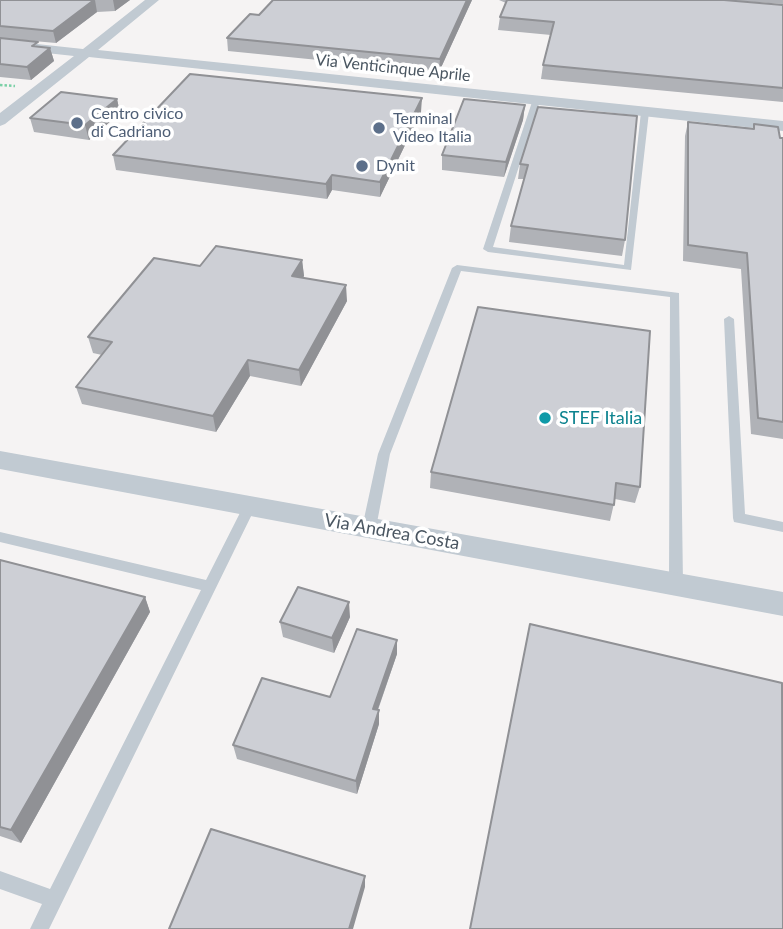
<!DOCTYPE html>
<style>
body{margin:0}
canvas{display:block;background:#f5f3f3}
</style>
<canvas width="783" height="929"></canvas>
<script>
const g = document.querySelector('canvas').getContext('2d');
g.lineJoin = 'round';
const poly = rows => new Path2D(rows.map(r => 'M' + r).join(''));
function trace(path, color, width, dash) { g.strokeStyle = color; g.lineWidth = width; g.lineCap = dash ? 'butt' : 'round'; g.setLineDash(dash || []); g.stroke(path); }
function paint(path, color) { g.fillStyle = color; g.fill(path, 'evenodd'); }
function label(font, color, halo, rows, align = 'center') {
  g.font = font + ' Lato,sans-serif'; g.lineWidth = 7; g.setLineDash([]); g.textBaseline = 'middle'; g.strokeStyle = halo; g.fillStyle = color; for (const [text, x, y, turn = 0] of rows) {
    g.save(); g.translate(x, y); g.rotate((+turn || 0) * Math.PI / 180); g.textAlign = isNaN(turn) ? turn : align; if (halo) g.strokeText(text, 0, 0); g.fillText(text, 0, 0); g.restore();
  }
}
trace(poly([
 [0,85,15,86]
]), '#7ad0a6', 2.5, [2.5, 2]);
paint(poly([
 [533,99,540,101,493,247,624,265,641,112,645,110,649,112,631,270,488,252,483,249,533,99],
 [457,265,679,293,683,584,681,588,676,590,671,588,669,584,670,297,461,271,390,454,376,528,374,532,364,532,362,528,378,454,452,268,457,265],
 [729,316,734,319,745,514,783,522,783,532,739,523,734,522,733,518,724,319,729,316],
 [250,501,255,503,256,506,49,929,30,929,42,904,0,889,0,871,50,889,201,590,0,542,0,532,206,580,245,503,250,501]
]), '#c1cad2');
paint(poly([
 [145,0,159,0,98,50,783,121,783,131,89,57,5,124,0,126,0,113,74,56,0,48,0,40,83,49,145,0],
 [0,451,783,592,783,616,0,469,0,451]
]), '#c1cad2');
paint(poly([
 [0,0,130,0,115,11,97,12,56,43,0,38],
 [472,0,439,72,228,51,227,38,259,15],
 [499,0,724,0,783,5,783,102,541,79,543,65,551,35,498,30,500,17,506,3],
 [726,0,783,0,783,4],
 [0,38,39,47,50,48,54,61,31,80,0,77],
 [117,99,120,113,89,140,34,132,30,118],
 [525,105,523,120,504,177,442,170,442,155],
 [538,107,625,240,622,256,509,242,511,226,524,179,518,179,520,164],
 [421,112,380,197,332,190,327,199,116,170,113,155],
 [688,122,753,128,754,124,780,138,783,138,783,439,751,434,741,269,683,261,685,136],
 [302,260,304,276,302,278,347,301,301,386,250,376,216,432,82,404,76,387,102,355,93,353,88,337,200,266],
 [478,307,640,487,635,503,615,499,610,521,430,488,431,472],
 [0,560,145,597,150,612,21,843,0,836],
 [350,617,334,653,283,637,280,622],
 [397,640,397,654,378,710,379,724,357,794,237,759,233,745,330,697]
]), '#b0b2b7');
paint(poly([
 [95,0,97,12,56,43,53,31],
 [113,0,130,0,115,11],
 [467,0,472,0,439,72,440,59],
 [50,48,54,61,31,80,27,67],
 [422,98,421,112,380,197,380,182],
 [117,99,120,113,89,140,85,125],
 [525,105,523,120,504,177,506,162],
 [332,175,332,190,327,199,326,184],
 [302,260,304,276,294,292,292,276],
 [346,285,347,301,301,386,299,370],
 [248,360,250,376,216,432,213,416],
 [145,597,150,612,21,843,11,830],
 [349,602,350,617,334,653,332,638],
 [397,640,397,654,373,723,373,709],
 [379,710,379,724,357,794,356,781],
 [365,876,365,887,353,929,349,929]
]), '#909195');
const building = poly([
 [0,0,94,0,53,31,0,26,0,0],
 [273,0,467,0,440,59,227,38,250,14,259,15,273,0],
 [507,0,724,0,783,5,783,88,543,65,554,22,500,17,507,0],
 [0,38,38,42,32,46,50,48,27,67,0,64,0,38],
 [190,74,422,98,380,182,332,175,326,184,113,155,190,74],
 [61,92,117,99,85,125,30,118,61,92],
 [464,99,525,105,506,162,442,155,464,99],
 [538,107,637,116,625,240,511,226,528,165,520,164,538,107],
 [688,122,754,129,754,124,778,127,780,138,783,138,783,422,758,418,747,253,688,245,688,122],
 [216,246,302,260,292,276,346,285,299,370,248,360,213,416,76,387,112,342,88,337,154,258,200,266,216,246],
 [478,307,650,331,640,487,616,483,614,505,431,472,478,307],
 [0,560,145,597,11,830,0,827,0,560],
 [298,587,349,602,332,638,280,622,298,587],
 [530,624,782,683,783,929,470,929,530,624],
 [357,629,397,640,373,709,379,710,356,781,233,745,262,678,330,697,357,629],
 [211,829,365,876,349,929,169,929,211,829]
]);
paint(building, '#cdcfd5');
trace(building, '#909195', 2);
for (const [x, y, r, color] of [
 [77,123,7,"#5c6f8a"],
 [379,128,7,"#5c6f8a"],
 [362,166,7,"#5c6f8a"],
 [545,418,7,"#0f9aa8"]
]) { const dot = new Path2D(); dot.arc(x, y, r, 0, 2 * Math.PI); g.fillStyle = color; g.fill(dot); trace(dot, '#fff', 2.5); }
label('16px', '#4a5661', '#fff', [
 ["Via Venticinque Aprile",393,68,6]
]);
label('16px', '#4e5e75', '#fff', [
 ["Centro civico",91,114],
 ["di Cadriano",91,132],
 ["Terminal",393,119],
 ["Video Italia",393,137],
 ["Dynit",376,166]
], 'left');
label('18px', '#0d838f', '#fff', [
 ["STEF Italia",559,418]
], 'left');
label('18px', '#4a5661', '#fff', [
 ["Via Andrea Costa",392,532,10]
]);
</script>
